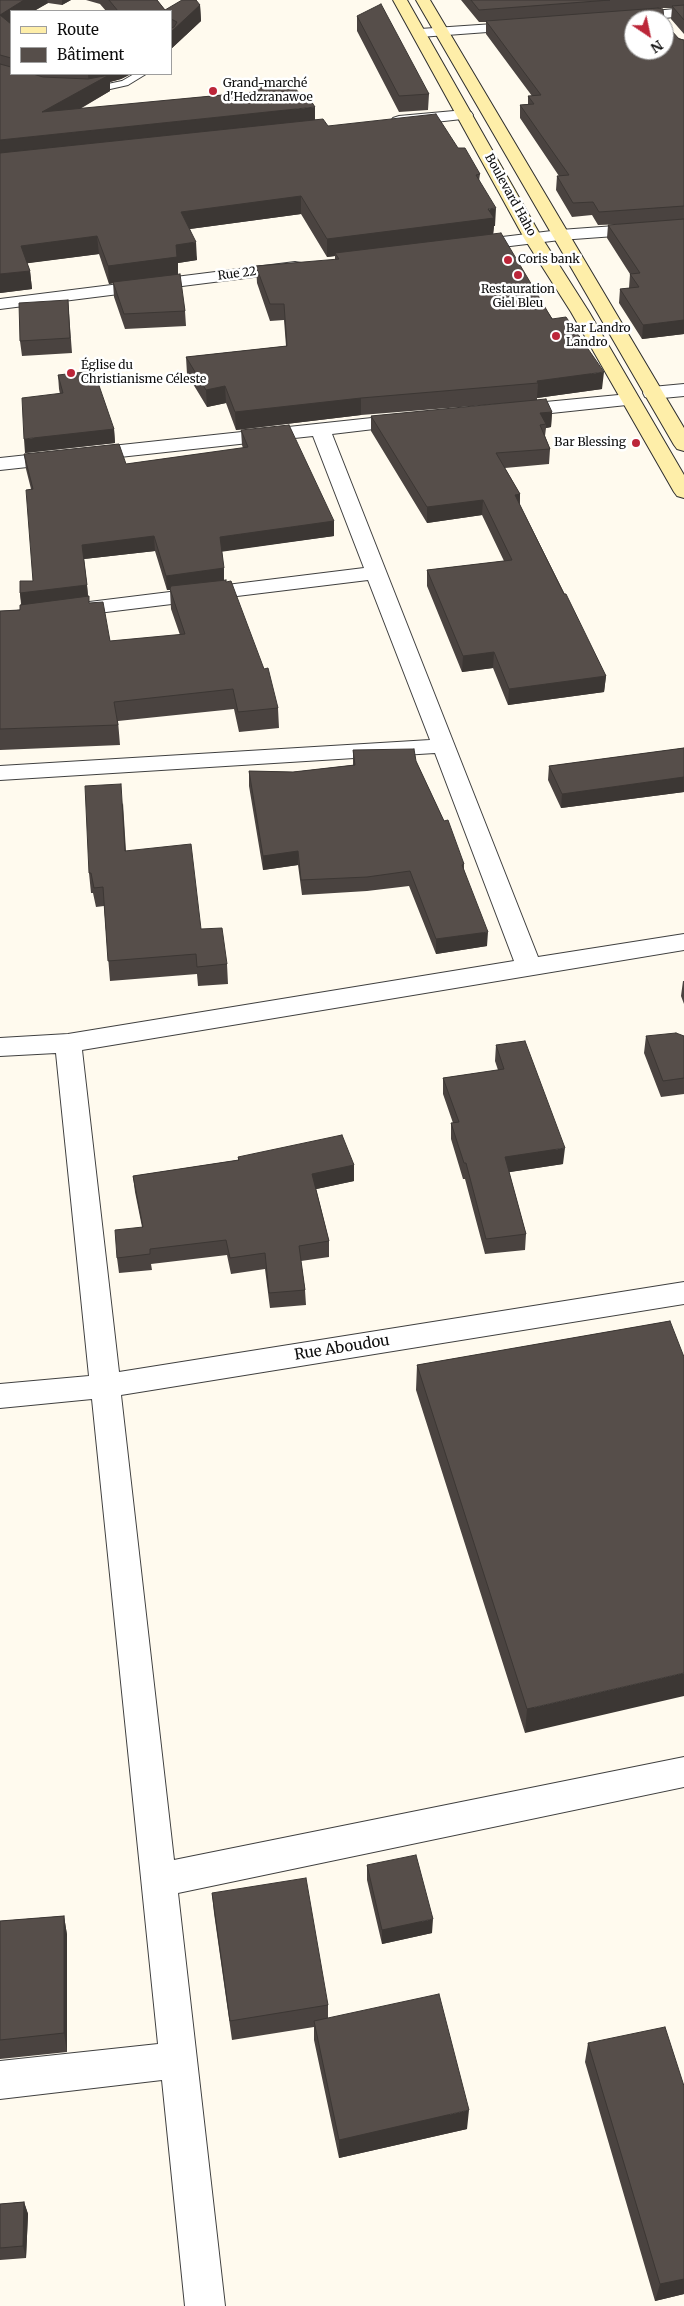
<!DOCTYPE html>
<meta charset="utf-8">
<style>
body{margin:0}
#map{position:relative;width:684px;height:2306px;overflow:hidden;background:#fffaee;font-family:Merriweather,serif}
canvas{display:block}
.legend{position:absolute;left:10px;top:10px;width:162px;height:65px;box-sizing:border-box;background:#fff;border:1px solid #9e9e9e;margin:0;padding:6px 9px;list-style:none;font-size:15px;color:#0d0d0d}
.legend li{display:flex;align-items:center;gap:10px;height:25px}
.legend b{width:25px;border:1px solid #9e9e9e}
.north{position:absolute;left:624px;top:10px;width:50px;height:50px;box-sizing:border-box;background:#fff;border:1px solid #9e9e9e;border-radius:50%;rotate:146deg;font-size:14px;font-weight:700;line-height:20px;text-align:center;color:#0d0d0d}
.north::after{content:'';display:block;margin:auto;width:18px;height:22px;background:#bc2639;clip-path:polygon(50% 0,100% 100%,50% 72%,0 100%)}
</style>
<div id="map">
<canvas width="684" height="2306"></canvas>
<ul class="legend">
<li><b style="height:6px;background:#feeea9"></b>Route</li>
<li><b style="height:14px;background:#564e4a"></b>Bâtiment</li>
</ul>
<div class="north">N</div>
</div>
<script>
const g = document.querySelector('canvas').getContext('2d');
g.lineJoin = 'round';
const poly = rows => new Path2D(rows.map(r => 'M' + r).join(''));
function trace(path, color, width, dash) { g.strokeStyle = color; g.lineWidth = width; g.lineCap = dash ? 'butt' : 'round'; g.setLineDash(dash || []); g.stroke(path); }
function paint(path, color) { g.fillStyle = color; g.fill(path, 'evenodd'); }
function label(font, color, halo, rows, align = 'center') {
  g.font = font + ' Merriweather,serif'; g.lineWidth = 5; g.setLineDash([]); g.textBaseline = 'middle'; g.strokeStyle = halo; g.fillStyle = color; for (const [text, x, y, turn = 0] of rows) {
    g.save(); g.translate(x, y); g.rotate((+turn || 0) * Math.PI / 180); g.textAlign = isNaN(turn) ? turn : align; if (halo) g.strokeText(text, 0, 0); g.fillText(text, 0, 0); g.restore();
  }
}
const lane = poly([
 [134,74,146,74,128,85,88,94,83,91,84,89,122,81,134,74]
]);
const street = poly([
 [684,8,684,16,626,22,619,18,626,14,684,8],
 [523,22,528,23,530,26,528,29,420,37,413,33,420,29,523,22],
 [465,110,471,112,473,115,471,118,399,126,393,124,391,121,393,118,399,116,465,110],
 [684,221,684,231,560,240,469,251,463,250,460,246,463,242,469,241,560,230,684,221],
 [295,262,301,263,304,267,301,271,0,309,0,299,295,262],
 [684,384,684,396,652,399,645,397,643,393,645,389,652,387,684,384],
 [629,394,636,396,639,400,636,404,514,417,507,415,504,411,507,407,514,405,629,394],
 [409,414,416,416,419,420,416,424,332,434,538,957,684,934,684,950,82,1050,119,1372,684,1282,684,1304,121,1395,174,1860,684,1757,684,1787,178,1893,225,2306,185,2306,162,2080,0,2099,0,2061,158,2044,92,1399,0,1408,0,1384,89,1376,56,1053,0,1056,0,1038,68,1034,514,961,435,753,0,780,0,766,430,740,368,580,0,625,0,613,364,568,313,436,0,470,0,458,409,414]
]);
const secondary = poly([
 [393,0,407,0,542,238,589,312,684,475,684,498,677,496,674,492,571,312,524,238,393,0],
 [416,0,430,0,684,428,684,451,677,449,674,445,416,0]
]);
trace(lane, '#404040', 2);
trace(street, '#404040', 2);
trace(secondary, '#2f2f2f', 2);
paint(lane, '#fff');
paint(street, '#fff');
paint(secondary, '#feeea9');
paint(poly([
 [0,0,71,0,62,5,48,3,34,11,11,11,11,74,131,74,121,79,110,82,110,91,80,109,252,92,252,88,328,126,458,148,480,174,479,181,495,226,494,226,493,234,602,389,537,398,537,400,552,412,551,427,546,428,545,436,550,449,549,464,505,468,520,494,520,505,606,676,604,692,508,705,493,668,462,672,427,586,427,570,504,561,482,515,427,523,371,431,371,416,511,403,361,415,236,430,226,403,207,407,187,374,186,357,286,346,284,320,270,321,257,283,256,266,335,260,335,256,327,257,301,214,190,229,197,260,178,263,178,274,185,311,186,326,125,329,114,297,113,283,109,284,99,254,27,263,30,271,32,289,0,293],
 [86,0,157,0,165,10,200,5,201,21,171,49,171,11,106,11,100,4],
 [461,0,684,0,684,34,671,19,672,8,661,8,634,20,684,40,684,334,642,339,619,303,620,289,629,288,630,274,607,238,608,225,626,224,598,225,592,215,572,217,556,190,557,176,559,176,520,118,520,105,528,104,528,96,532,96,486,34,486,22,479,22],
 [357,16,429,94,428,110,399,112,357,31],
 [68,300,72,353,22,356,20,341],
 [58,375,114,429,115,443,25,453,60,394,59,389],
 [241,430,334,521,334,536,222,551,224,580,226,582,278,708,279,728,239,732,234,709,118,721,120,745,0,750,0,611,20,610,21,604,20,593,33,581,31,489,26,469,24,454,126,464,243,448,242,445],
 [155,551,167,590,170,590,171,609,180,635,110,641,89,603,84,559],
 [684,748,684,792,561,808,548,780,549,766],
 [353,750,416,761,464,864,464,870,487,946,436,954,409,886,367,891,302,895,298,865,263,870,249,786,249,771,293,772,353,765],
 [123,803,126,851,201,929,227,964,228,984,198,986,197,974,110,981,104,906,96,907,93,893,91,893,89,873],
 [683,981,684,981,684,1004,681,996],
 [646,1036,684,1036,684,1094,661,1097,644,1053],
 [496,1045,563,1164,509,1172,526,1234,525,1250,485,1254,465,1179,463,1179,451,1139,451,1123,453,1123,443,1094,443,1078,498,1070,495,1061],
 [238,1157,354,1165,354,1181,316,1189,329,1241,329,1257,301,1261,305,1290,306,1305,270,1308,265,1269,231,1274,227,1255,151,1264,152,1270,119,1273,117,1258,142,1227,135,1192,133,1176,238,1160],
 [670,1321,525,1733,416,1390,417,1365],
 [367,1865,432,1933,382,1944,367,1880],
 [212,1893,328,2005,328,2018,467,2129,339,2158,314,2040,314,2027,232,2040,214,1913],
 [64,1916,67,1935,67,2052,0,2059,0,1921],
 [588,2043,684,2086,684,2294,655,2301,585,2062],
 [24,2202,28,2214,26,2258,0,2260,0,2204]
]), '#4a4340');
paint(poly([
 [24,0,47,0,48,3,34,11,11,11,11,25,0,15],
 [62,0,71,0,62,5],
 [200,5,201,21,171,49,171,32],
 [88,74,131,74,121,79,110,82,110,91,44,129,42,112,89,86],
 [315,107,315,124,0,157,0,140],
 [301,196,301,214,182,230,181,212],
 [496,208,495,226,494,226,493,236,335,253,335,256,327,257,327,239],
 [97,236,99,254,22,264,21,246],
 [196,242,197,260,178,263,178,275,109,284,108,266,176,245],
 [30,271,32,289,0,293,0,274],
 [684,320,684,334,642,339,643,325],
 [604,372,602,389,537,398,538,383,537,381],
 [225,386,226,403,207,407,206,390],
 [361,398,361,415,236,430,235,412],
 [552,412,551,427,546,428,546,424,540,413],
 [114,429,115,443,25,453,24,439],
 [520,494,519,510,515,495],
 [483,500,482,515,427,523,427,507],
 [334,521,334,536,220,552,220,537],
 [154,536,155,551,84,559,82,545],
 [224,568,224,583,167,590,166,576],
 [87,585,88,600,22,608,20,593],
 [494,652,493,668,462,672,463,656],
 [606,676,604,692,508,705,509,689],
 [684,777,684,792,561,808,562,794],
 [298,851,298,865,263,870,263,856],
 [488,932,487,946,436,954,436,939],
 [565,1148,563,1164,504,1173,505,1157],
 [354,1165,354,1181,312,1190,312,1174],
 [684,1673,684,1696,525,1733,527,1709],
 [64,1916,67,1935,67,2052,64,2033],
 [433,1919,432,1933,382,1944,382,1930],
 [469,2110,467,2129,339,2158,339,2140],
 [24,2202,28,2214,26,2258,23,2246],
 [684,2279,684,2294,655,2301,660,2284]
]), '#3c3734');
const building = poly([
 [0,0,24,0,0,15,11,24,11,58,0,55,0,0],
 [109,0,157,0,165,10,182,0,196,0,200,5,171,32,171,28,174,27,177,22,171,19,171,11,118,11,109,0],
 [471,0,610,0,479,10,471,0],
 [381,4,429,94,399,96,357,16,381,4],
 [684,5,684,20,672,6,684,5],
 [658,8,663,9,664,20,634,20,634,50,664,50,664,22,679,39,684,40,684,206,599,212,593,202,573,203,557,176,569,175,520,105,534,104,528,96,541,95,486,21,658,8],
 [0,64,11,67,11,74,33,74,43,77,88,79,109,75,42,112,254,92,252,88,285,84,286,86,293,85,301,96,307,95,315,107,0,140,0,64],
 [436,114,458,148,465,148,480,174,476,175,496,208,488,209,494,218,327,239,301,196,181,212,196,242,176,245,177,257,108,266,97,236,21,246,30,271,0,274,0,153,323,119,328,126,436,114],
 [684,219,684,320,643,325,620,289,639,287,630,274,640,273,608,225,684,219],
 [501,233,552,319,566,317,604,372,537,381,538,383,361,398,235,412,225,386,206,390,186,357,287,346,284,304,270,304,256,266,339,259,335,253,501,233],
 [180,274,185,311,124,314,113,282,180,274],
 [68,300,70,338,20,341,19,303,68,300],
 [94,371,114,429,24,439,22,398,63,393,58,375,94,371],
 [546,399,552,412,540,413,546,424,540,425,550,449,496,453,520,494,515,495,564,594,566,594,606,676,509,689,494,652,463,656,427,570,512,560,483,500,427,507,371,416,546,399],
 [289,425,334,521,220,537,224,568,166,576,154,536,82,545,87,585,20,593,20,581,33,581,26,490,33,489,24,454,119,444,126,464,248,447,241,430,289,425],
 [226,580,226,582,231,581,264,669,268,668,278,708,238,712,233,689,114,702,118,725,0,729,0,611,20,610,20,605,89,596,89,603,103,602,110,641,185,634,170,589,171,586,226,580],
 [684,748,684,777,562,794,549,766,684,748],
 [414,749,416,761,444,821,448,820,464,864,462,865,488,932,436,939,410,871,367,877,301,880,298,851,263,856,249,771,293,772,355,765,353,750,414,749],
 [121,784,125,851,191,844,201,929,222,928,227,964,197,967,196,954,108,961,103,887,94,888,91,873,89,873,85,786,121,784],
 [676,1033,684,1036,684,1078,663,1081,646,1036,676,1033],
 [525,1041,565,1148,505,1157,526,1234,486,1239,466,1163,464,1163,451,1123,459,1122,443,1078,504,1069,496,1045,525,1041],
 [342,1135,354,1165,312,1174,329,1241,299,1246,305,1290,269,1293,265,1253,230,1258,226,1240,150,1249,150,1254,117,1258,115,1230,143,1227,133,1176,239,1160,238,1157,342,1135],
 [670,1321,684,1357,684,1673,527,1709,417,1365,670,1321],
 [416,1855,433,1919,382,1930,367,1865,416,1855],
 [306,1878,328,2005,230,2021,212,1893,306,1878],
 [64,1916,64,2033,0,2040,0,1921,64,1916],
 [439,1994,469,2110,339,2140,314,2021,439,1994],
 [665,2027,684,2086,684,2279,660,2284,588,2043,665,2027],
 [24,2202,23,2246,0,2248,0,2204,24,2202]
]);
paint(building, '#564e4a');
trace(building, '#3c3734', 1);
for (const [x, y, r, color] of [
 [213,91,5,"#bc2639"],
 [508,260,5,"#bc2639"],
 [518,275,5,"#bc2639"],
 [556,336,5,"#bc2639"],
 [71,373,5,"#bc2639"],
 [636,443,5,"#bc2639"]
]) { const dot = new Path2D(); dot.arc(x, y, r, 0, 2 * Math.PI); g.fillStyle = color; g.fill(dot); trace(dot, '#fff', 2); }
label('12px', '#0d0d0d', '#fff', [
 ["Grand-marché",223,84],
 ["d'Hedzranawoe",223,98],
 ["Coris bank",518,260],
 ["Restauration",518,290,"center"],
 ["Giel Bleu",518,304,"center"],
 ["Bar Landro",566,329],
 ["Landro",566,343],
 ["Église du",81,366],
 ["Christianisme Céleste",81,380],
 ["Bar Blessing",626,443,"right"]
], 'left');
label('12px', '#0d0d0d', '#fff', [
 ["Boulevard Haho",510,195,61],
 ["Rue 22",237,274,-7]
]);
label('15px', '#0d0d0d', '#fff', [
 ["Rue Aboudou",342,1348,-9]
]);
</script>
